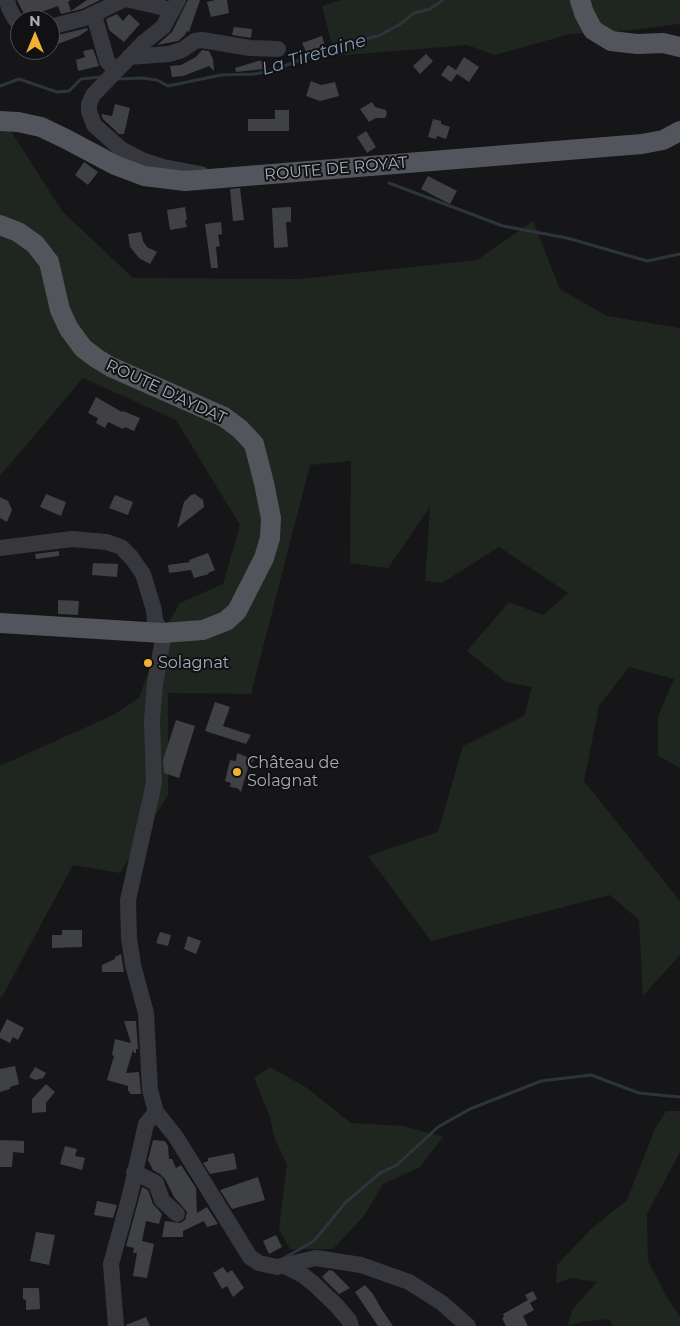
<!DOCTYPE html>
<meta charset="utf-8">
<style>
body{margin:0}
#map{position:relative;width:680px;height:1326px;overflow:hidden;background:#161618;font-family:Montserrat,sans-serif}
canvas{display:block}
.north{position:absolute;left:10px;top:10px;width:50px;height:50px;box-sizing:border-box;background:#111113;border:1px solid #4d4f55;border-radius:50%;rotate:0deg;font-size:14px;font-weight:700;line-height:20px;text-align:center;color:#a8adb8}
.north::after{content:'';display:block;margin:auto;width:18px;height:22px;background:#f2b134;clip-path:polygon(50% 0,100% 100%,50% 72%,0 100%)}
</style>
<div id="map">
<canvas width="680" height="1326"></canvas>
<div class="north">N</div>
</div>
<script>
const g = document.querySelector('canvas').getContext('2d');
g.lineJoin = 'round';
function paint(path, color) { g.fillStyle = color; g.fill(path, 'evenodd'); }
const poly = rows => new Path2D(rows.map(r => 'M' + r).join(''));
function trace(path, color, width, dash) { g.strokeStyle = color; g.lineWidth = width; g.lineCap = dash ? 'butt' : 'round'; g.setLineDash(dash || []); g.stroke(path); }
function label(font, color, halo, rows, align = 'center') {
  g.font = font + ' Montserrat,sans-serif'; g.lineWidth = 4; g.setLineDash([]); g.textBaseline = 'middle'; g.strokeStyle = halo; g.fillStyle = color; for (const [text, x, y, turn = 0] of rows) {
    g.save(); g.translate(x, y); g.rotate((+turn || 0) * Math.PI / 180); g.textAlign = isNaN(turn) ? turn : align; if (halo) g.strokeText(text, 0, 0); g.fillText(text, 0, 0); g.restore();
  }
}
paint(poly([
 [341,0,680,0,680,25,678,24,633,30,570,34,495,55,467,45,335,56,322,6],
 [0,114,62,211,133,278,300,279,477,260,533,221,560,289,607,316,680,328,680,768,658,756,658,716,674,679,629,667,599,706,584,781,680,901,680,955,643,996,639,920,610,895,431,941,368,856,438,832,463,746,524,716,532,687,506,682,467,651,509,602,543,615,568,593,499,547,442,583,425,581,430,507,388,568,350,563,351,461,310,465,251,694,168,693,168,795,120,873,73,865,2,997,0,996,0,766,113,715,139,698,162,633,180,603,223,584,240,525,176,420,83,378,0,476],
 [270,1067,307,1088,351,1123,404,1126,443,1137,420,1167,383,1184,364,1216,333,1249,290,1249,279,1229,287,1164,274,1137,270,1117,254,1078],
 [666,1111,680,1111,680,1152,647,1214,648,1261,668,1299,680,1317,680,1326,613,1326,609,1319,582,1322,567,1326,573,1309,597,1282,570,1278,556,1284,557,1265,591,1229,627,1200,655,1129]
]), '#1e261f');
trace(poly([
 [117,79,142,78,157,80,168,86,221,75,254,74,271,71,340,45,378,36,399,25,414,13,430,9,443,0],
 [0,86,19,79,57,92,69,91,81,79,101,77],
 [389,183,503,226,567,238,647,261,680,254],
 [284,1258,314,1241,346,1202,380,1173,397,1165,438,1127,470,1109,541,1081,591,1075,639,1093,680,1097]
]), '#2c353c', 3);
paint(poly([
 [17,0,71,0,68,2,71,11,87,0,100,0,82,9,61,14,58,6,27,17,23,12],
 [188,0,200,0,189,32,187,31,184,36,178,41,157,45,172,32],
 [215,0,227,0,229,13,211,17,207,2],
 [117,14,123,21,129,14,140,24,124,42,109,30,106,19],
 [234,27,252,29,251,38,232,35],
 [87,28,88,30,79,36,50,47,50,37],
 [322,36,325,46,306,52,302,43],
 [93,49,99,66,78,71,76,60,85,57,83,51],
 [202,50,209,51,213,59,214,71,209,66,183,76,172,77,170,66,181,65,196,57],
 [426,54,433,61,420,74,413,66],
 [464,57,479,67,469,82,457,74,451,82,441,75,448,65,456,70],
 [258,61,263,61,264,69,236,72,235,68],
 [311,81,321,85,335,82,339,96,320,101,306,96],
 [372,102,375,107,386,110,387,114,385,118,376,118,369,122,360,109],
 [115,104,130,108,124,134,119,134,103,119,101,114,112,116],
 [275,110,289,110,289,131,248,131,248,119,275,119],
 [433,119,441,121,441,124,450,127,446,139,437,136,436,139,428,137],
 [366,131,376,147,367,153,357,137],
 [84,162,98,172,88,185,75,175],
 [428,176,457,191,450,204,421,189],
 [240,188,244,220,233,221,230,189],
 [185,207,187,220,185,220,187,227,170,230,167,210],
 [291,207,291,222,286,222,288,247,274,248,272,208],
 [221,222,222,234,218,235,220,246,216,247,218,268,211,268,205,224],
 [141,232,143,241,147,247,157,252,150,264,139,258,130,247,128,234],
 [96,397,122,412,123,411,140,418,134,431,125,427,123,429,108,422,105,428,96,423,98,418,88,413],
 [46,494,66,502,61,516,40,507],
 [195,494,203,500,204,507,177,528,184,502,191,495],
 [115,495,133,502,128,515,109,508],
 [0,497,8,501,12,510,7,522,0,518],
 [59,551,59,556,36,559,35,554],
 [208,553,215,570,208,573,209,574,194,578,191,570,169,573,168,565,190,562,189,560],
 [93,563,118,564,117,577,92,575],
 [58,600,79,601,78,615,58,614],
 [215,702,230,707,223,726,251,735,246,744,205,731],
 [176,720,195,726,179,778,164,773,163,760],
 [237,753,255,760,249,764,241,792,237,788,230,787,231,783,225,781,230,760,236,761],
 [62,930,82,930,82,947,52,948,52,935,62,935],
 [160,932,171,935,168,946,156,943],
 [188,936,201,941,196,954,184,949],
 [121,954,124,972,102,972,102,965,115,959,115,957],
 [7,1019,24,1028,18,1040,13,1037,10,1043,0,1038,0,1033],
 [124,1021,136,1021,138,1049,136,1049,136,1053,134,1053,133,1050,126,1073,139,1072,141,1094,130,1094,130,1092,128,1091,128,1086,107,1080,114,1056,112,1055,115,1039,131,1043],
 [15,1066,19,1084,10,1087,10,1089,0,1092,0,1069],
 [35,1067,46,1073,43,1078,35,1080,29,1077],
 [46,1084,55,1092,46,1103,46,1112,32,1113,32,1099],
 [0,1140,24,1141,24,1153,13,1152,12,1167,0,1167],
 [153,1140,165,1141,168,1146,169,1159,172,1159,176,1168,181,1165,196,1188,197,1213,207,1207,218,1224,207,1227,204,1221,183,1231,183,1237,162,1237,165,1221,180,1223,185,1220,187,1212,174,1197,165,1179,160,1174,153,1170,148,1160],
 [65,1146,77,1149,75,1156,85,1158,82,1170,60,1164],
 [234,1153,237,1169,210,1174,203,1163,208,1161,208,1158],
 [258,1177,265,1200,232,1209,220,1190],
 [142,1187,148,1190,153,1204,162,1214,159,1224,146,1221,142,1241,154,1244,147,1278,133,1276,137,1253,133,1253,134,1248,126,1246],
 [97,1201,117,1205,113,1218,94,1215],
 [36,1232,55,1235,49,1265,30,1261],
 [276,1235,282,1247,269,1254,263,1241],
 [223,1267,227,1273,232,1270,244,1288,233,1297,227,1286,222,1289,213,1273],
 [329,1270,333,1271,350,1288,339,1294,322,1277],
 [365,1285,373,1294,382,1310,393,1326,378,1326,355,1292],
 [23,1288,39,1288,40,1309,26,1310,26,1300,23,1299],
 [533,1291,537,1299,530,1303,534,1310,523,1316,528,1326,506,1326,502,1318,504,1317,503,1314,528,1300,525,1295],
 [146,1317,150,1326,126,1326,126,1325]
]), '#404145');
trace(poly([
 [7,0,9,8,15,19,20,23],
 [130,0,161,7,171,12],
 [178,0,163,27,143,43,93,95,89,104,89,111,94,125,121,149,144,161,163,167,201,174,203,181],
 [94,15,107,61,116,71],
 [50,27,85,18,123,0],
 [129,57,169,54,182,50,195,41,202,40,250,48,278,49],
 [0,548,72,539,107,542,121,547,131,557,143,574,154,610,155,621,162,633,163,639,155,684,152,721,154,783,128,900,129,938,133,965,146,1013,150,1090,156,1112,176,1137,250,1257,259,1263,277,1267,316,1258,361,1265,409,1282,442,1303,468,1326],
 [134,1172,156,1183,162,1200,177,1214],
 [285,1266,304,1276,314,1284,336,1305,349,1320,351,1326],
 [116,1326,111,1264,130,1195,146,1124,156,1112]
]), '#37383d', 16);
trace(poly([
 [580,0,584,13,593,30,611,41,637,44,663,43,680,47],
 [0,121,18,122,41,127,66,139,115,165,144,176,185,181,642,144,663,140,680,131],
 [0,225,18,232,35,244,49,262,60,310,69,329,83,348,96,358,111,367,224,417,240,429,254,444,264,483,271,518,270,538,264,558,237,611,226,621,203,630,162,633,0,623]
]), '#53555c', 20);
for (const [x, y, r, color] of [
 [148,663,5,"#f2b134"],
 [237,772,5,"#f2b134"]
]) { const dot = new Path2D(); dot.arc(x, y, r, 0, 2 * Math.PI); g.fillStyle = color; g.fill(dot); trace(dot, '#111113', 2); }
label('16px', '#a8adb8', '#111113', [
 ["ROUTE DE ROYAT",336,169,-5],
 ["ROUTE D'AYDAT",166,392,25]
]);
label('16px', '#a8adb8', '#111113', [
 ["Solagnat",158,663],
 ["Château de",247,763],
 ["Solagnat",247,781]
], 'left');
label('italic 18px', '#7f9bb3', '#111113', [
 ["La Tiretaine",314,55,-16]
]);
</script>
